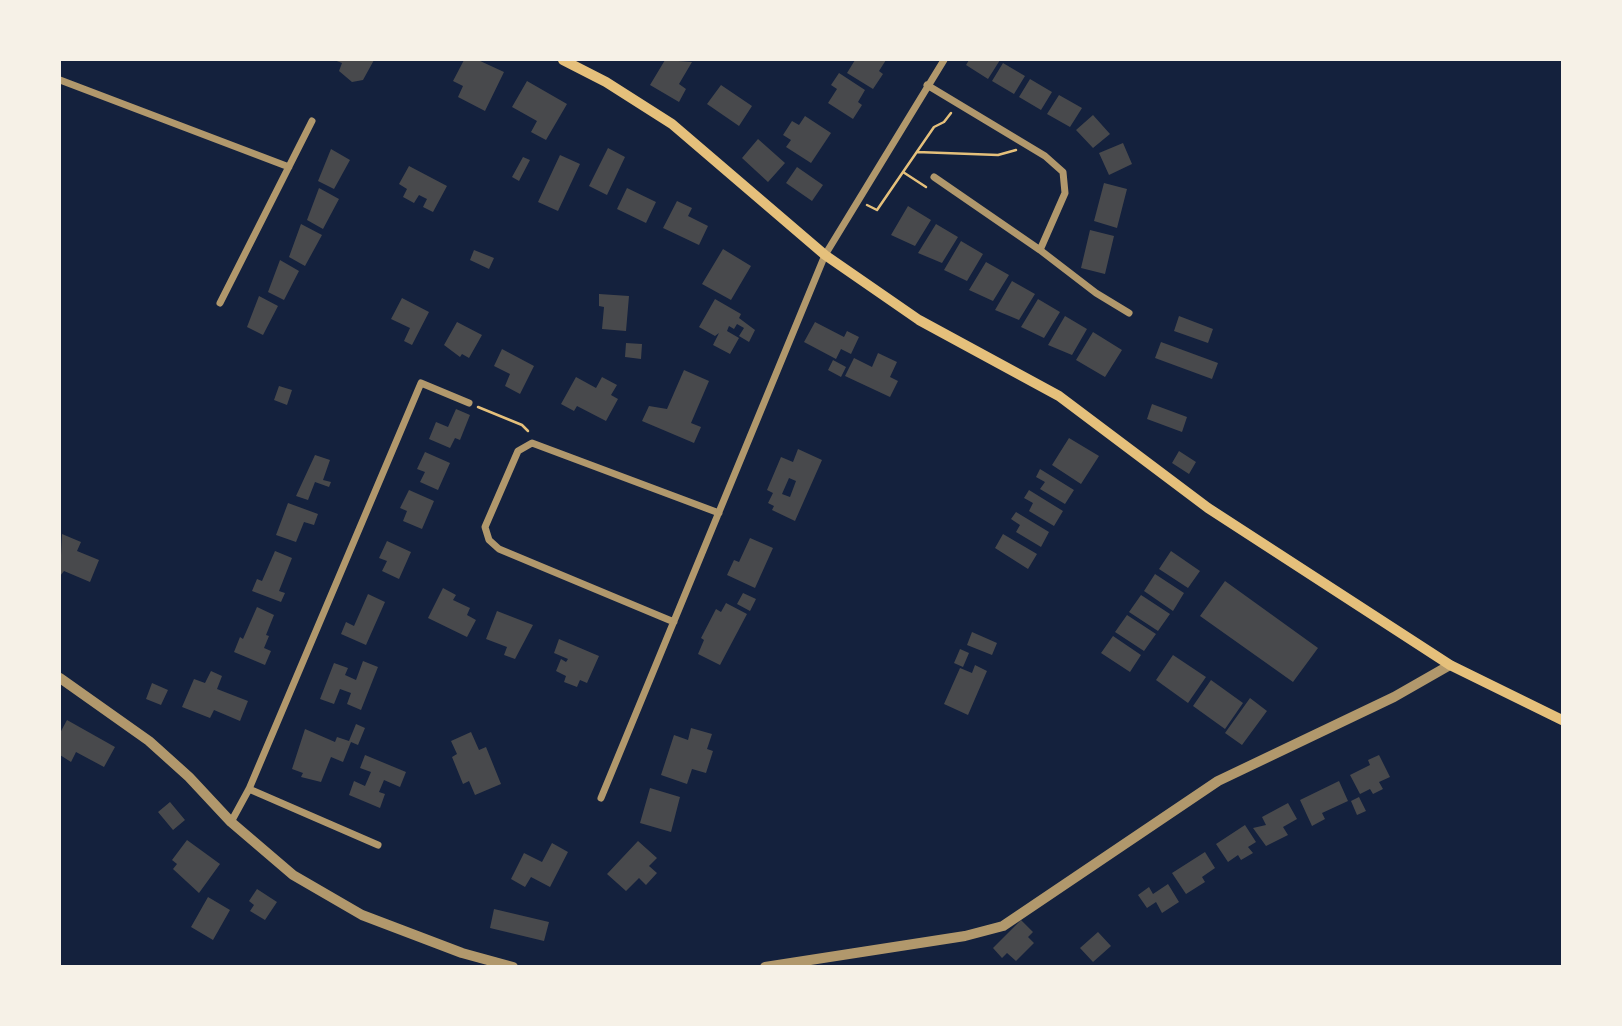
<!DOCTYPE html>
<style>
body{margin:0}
#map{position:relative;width:1622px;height:1026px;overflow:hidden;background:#14213d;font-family:Figtree,sans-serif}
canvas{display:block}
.frame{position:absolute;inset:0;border:61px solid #f6f1e7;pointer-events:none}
</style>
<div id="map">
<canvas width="1622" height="1026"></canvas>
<div class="frame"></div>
</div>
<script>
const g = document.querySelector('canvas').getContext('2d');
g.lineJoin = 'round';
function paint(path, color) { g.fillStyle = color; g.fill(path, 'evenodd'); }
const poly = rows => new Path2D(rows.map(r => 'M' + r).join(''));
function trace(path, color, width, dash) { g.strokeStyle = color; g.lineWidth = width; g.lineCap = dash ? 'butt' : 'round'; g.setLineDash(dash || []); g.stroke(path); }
paint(poly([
 [334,60,374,60,363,80,352,82,339,71,342,63],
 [464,60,478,60,504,72,485,111,458,97,463,86,453,81],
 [665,60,692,62,679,84,686,89,679,102,650,85],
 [855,60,886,60,879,71,883,74,873,89,847,73],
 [969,60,1000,60,988,79,966,65],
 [1003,63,1025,76,1014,94,992,81],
 [839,73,865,90,858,102,862,105,853,119,828,103,837,89,831,85],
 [1030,79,1052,92,1041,110,1019,97],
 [527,81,567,104,546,140,531,132,537,121,512,107],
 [721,85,752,106,739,126,707,104],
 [1059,95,1082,108,1070,127,1047,114],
 [1093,115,1110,134,1093,148,1076,130],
 [805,116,831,133,811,163,786,147,791,140,783,135,792,121,799,125],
 [758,139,785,163,768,182,742,158],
 [1123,143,1132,164,1109,175,1099,153],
 [608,148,625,157,607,195,589,186],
 [331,149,350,160,334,189,318,181],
 [560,155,580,164,558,211,538,202],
 [523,157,530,160,519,181,512,177],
 [409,166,447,186,433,212,423,207,427,199,419,195,414,203,403,197,407,189,399,184],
 [797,167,823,185,812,201,786,183],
 [1104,183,1127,189,1117,228,1094,221],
 [319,188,339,199,323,229,307,220],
 [627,188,656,202,646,223,617,209],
 [677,201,692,208,688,216,708,226,699,245,663,228],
 [908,206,931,220,915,246,891,235],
 [301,224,322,235,305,266,289,257],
 [936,224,958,237,942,263,918,253],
 [1090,230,1114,236,1105,274,1081,268],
 [961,241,983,254,967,281,944,270],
 [723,249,751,266,731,300,702,284],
 [474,250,494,258,489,269,470,260],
 [280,260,299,271,284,300,268,292],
 [986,262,1009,275,993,301,969,290],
 [1012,281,1035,294,1019,320,995,310],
 [599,294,629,296,626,331,602,329,604,307,599,306],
 [259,296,278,306,263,335,247,327],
 [402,298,429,312,412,345,404,341,410,328,391,319],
 [715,299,741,314,739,318,755,330,749,342,739,336,744,328,737,324,734,329,729,326,727,331,739,338,730,354,713,345,719,333,715,336,699,327],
 [1038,299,1060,312,1044,338,1021,327],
 [1065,316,1087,329,1072,355,1048,345],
 [1179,316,1213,329,1208,343,1174,331],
 [457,322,482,335,469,358,462,354,460,357,444,345],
 [815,322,844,337,847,331,859,337,851,354,841,349,836,359,804,342],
 [1093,332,1122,350,1105,377,1076,360],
 [1161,342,1218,363,1212,379,1155,358],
 [626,343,642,344,641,359,625,357],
 [502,349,534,366,520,394,505,386,510,374,494,366],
 [878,353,897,362,890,377,898,381,890,397,845,376,854,358,872,367],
 [833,360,846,367,841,377,828,370],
 [684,370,709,381,691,423,701,427,694,443,642,421,649,406,667,409],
 [576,377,596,388,602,377,617,385,611,395,618,399,606,421,577,406,574,411,561,404],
 [279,386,292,390,287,405,274,400],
 [1152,404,1187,417,1182,432,1147,419],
 [456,409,470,415,460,440,455,438,450,448,429,439,436,422,448,427],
 [1069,438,1099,456,1081,484,1052,465],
 [798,449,822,460,795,521,772,510,774,506,768,503,773,493,767,490,781,457,793,462],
 [789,478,796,481,790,497,782,494],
 [1179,451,1196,462,1189,474,1172,463],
 [425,452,450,463,438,490,420,482,425,472,417,469],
 [315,455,330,460,323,480,331,482,329,487,315,482,308,500,296,496],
 [1040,469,1074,490,1065,504,1040,489,1045,482,1036,477],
 [409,490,434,501,422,529,403,521,407,511,400,508],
 [1029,490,1063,511,1054,526,1029,511,1033,503,1024,498],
 [288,503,318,514,314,525,304,522,296,542,276,535],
 [1016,512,1049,532,1041,547,1016,532,1020,525,1011,519],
 [62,534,81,542,77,551,99,560,90,582,64,571,60,576],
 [1003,534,1037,554,1028,569,995,548],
 [750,538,773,548,755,588,727,575,734,560,739,562],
 [387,541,411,552,399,579,382,571,387,561,379,558],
 [275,551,292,558,279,591,285,593,281,602,252,591,257,579,262,581],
 [1171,551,1200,571,1188,588,1159,569],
 [1155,574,1184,593,1173,611,1144,591],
 [1225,581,1318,648,1293,682,1200,616],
 [443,588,456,595,453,600,470,608,467,615,476,620,467,637,428,618],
 [743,593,756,599,750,611,737,604],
 [368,594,385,602,366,645,341,634,346,622,354,626],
 [1141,595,1170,614,1158,631,1129,612],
 [726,603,747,614,720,665,698,654,704,640,701,638,716,609,721,612],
 [257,607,274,615,266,635,269,636,264,648,271,651,265,665,234,652,240,637,243,639],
 [497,611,533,625,515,659,504,655,507,647,486,639],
 [1127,615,1156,634,1144,651,1115,632],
 [972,632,997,643,992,655,967,645],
 [1113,636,1141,655,1130,672,1101,653],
 [559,639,599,656,587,683,580,680,577,687,564,682,566,676,556,671,561,659,566,662,568,659,554,653],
 [960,649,969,653,963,667,954,663],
 [1173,655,1206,677,1188,703,1156,680],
 [363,661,378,667,361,710,347,704,351,693,340,689,334,704,320,699,334,663,348,668,345,675,356,680],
 [975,665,987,671,968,715,944,704,960,668,972,673],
 [211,671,222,676,217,689,248,701,240,721,214,710,210,718,182,707,194,679,205,683],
 [1211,680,1243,703,1225,729,1193,706],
 [152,683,168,690,161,705,146,699],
 [1250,698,1267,711,1242,745,1225,733],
 [67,720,115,747,104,767,76,752,71,762,60,755,60,733],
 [356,724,365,728,358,745,351,742,343,762,331,757,321,782,301,777,303,773,292,769,305,729,335,742,337,737,349,741],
 [691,728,712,734,707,749,713,751,706,773,692,769,687,784,661,775,674,735,688,740],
 [471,732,479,750,486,747,501,784,475,795,469,781,463,784,452,757,457,754,451,741],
 [365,755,406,772,400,787,384,780,379,792,385,794,380,808,349,795,354,781,365,786,371,772,360,768],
 [1379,755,1390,777,1379,782,1383,789,1373,794,1370,789,1360,794,1350,775,1370,765,1368,760],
 [1339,781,1348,801,1322,813,1325,819,1312,826,1300,800],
 [650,788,680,797,671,832,640,823],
 [1359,797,1366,811,1357,815,1351,801],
 [170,802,185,820,173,830,158,812],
 [1288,803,1297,819,1283,827,1288,835,1266,846,1253,828,1266,825,1262,817],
 [1245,825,1256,842,1248,847,1253,853,1241,860,1238,855,1228,862,1216,844],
 [187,840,220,864,199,893,173,869,177,864,172,860],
 [638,841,657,858,649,866,657,873,646,885,639,878,626,891,607,874],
 [552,843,568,852,550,887,531,877,525,887,511,879,524,853,542,862],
 [1205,852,1215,868,1202,877,1205,882,1186,894,1172,873],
 [1168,884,1179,902,1162,913,1156,902,1147,908,1138,895,1149,887,1153,894],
 [257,889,277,902,265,920,250,911,254,905,249,901],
 [208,897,230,910,213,940,191,927],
 [494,909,549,922,544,941,490,928],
 [1021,920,1033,932,1028,937,1034,943,1016,961,1007,953,1002,958,993,948],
 [1098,932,1111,946,1093,962,1080,948]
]), '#48494c');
trace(poly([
 [917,152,998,155,1016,150],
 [903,172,934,127,944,122,951,113],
 [867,205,877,210,903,172,926,187],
 [478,407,522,425,528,431]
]), '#e5c07b', 2.5);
trace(poly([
 [60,80,289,167],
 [927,85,1045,156,1063,172,1065,193,1040,250],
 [934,177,1040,250,1096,293,1129,313],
 [220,303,312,121],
 [674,622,499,549,489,540,485,527,518,451,532,443,719,513],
 [249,789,378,845],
 [601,798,825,255,944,60],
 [231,822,249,789,421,383,469,403]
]), '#b1986c', 7);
trace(poly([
 [60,678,149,741,189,777,231,822,293,875,362,915,462,953,513,967],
 [765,967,965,936,1003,926,1218,781,1394,697,1450,665]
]), '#b1986c', 10);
trace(poly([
 [563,60,606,82,672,124,825,255,919,320,1059,396,1208,508,1450,665,1562,720]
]), '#e5c07b', 10);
</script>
